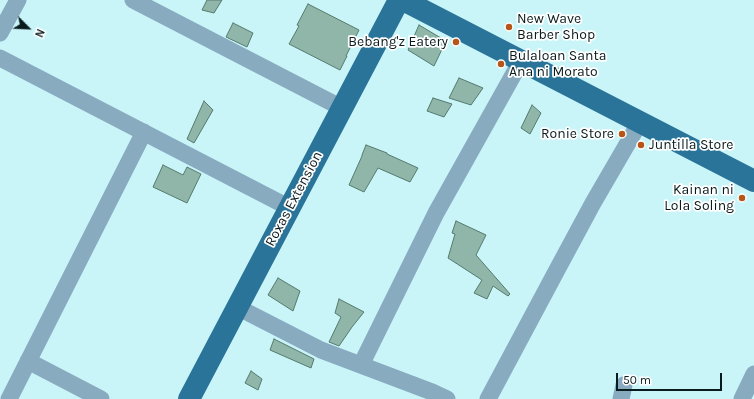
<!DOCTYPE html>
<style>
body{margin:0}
#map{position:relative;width:754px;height:399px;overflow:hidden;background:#c9f5f9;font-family:Karla,sans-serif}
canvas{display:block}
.north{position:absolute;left:8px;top:8px;width:40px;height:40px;-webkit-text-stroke:3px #fff;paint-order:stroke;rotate:114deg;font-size:11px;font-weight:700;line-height:16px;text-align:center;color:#0a1b1d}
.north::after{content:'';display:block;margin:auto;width:14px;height:18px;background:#0a1b1d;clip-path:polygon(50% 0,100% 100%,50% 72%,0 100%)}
.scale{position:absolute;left:616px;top:373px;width:106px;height:18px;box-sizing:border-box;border:2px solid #0a1b1d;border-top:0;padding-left:5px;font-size:12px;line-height:14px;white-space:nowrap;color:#0a1b1d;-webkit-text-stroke:3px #fff;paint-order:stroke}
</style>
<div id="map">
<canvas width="754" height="399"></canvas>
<div class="north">N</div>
<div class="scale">50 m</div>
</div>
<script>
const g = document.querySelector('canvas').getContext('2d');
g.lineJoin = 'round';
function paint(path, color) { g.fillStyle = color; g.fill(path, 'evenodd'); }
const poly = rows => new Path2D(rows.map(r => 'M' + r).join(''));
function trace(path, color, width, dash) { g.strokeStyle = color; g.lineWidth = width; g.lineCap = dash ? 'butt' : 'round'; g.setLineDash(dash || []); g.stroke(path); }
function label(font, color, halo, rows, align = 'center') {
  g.font = font + ' Karla,sans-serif'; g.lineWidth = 3.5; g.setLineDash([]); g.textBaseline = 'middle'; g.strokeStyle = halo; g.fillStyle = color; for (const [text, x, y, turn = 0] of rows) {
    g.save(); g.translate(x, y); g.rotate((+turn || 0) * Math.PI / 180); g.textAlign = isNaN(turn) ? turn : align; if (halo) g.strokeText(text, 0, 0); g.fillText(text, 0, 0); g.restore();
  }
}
const building = poly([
 [207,0,222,0,214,13,202,10,207,0],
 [308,4,359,30,346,56,347,56,340,70,289,44,299,26,297,25,308,4],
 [233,23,253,33,247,47,226,37,233,23],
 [419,25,446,41,434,66,408,50,419,25],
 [459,78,483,88,471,105,449,98,459,78],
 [433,98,452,104,444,117,427,111,433,98],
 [204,101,213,110,194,143,187,139,204,101],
 [532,105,541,113,530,134,521,128,532,105],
 [366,145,387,153,387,154,418,168,410,182,378,168,364,192,349,185,362,156,362,155,366,145],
 [163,165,183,175,187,167,201,174,187,203,153,187,163,165],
 [456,221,486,235,476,255,510,294,508,296,493,286,487,299,474,293,482,280,448,258,455,234,452,233,456,221],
 [278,278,300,291,293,311,268,295,278,278],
 [339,299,364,312,352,327,339,346,329,342,341,317,335,313,339,299],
 [274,339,314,359,311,368,270,350,274,339],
 [251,371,262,379,258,390,245,383,251,371]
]);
paint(building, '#8fb6a9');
trace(building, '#557a6d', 1);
trace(poly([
 [133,0,342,108],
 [0,33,18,0],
 [0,58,290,208],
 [237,307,321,350,432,392,447,399],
 [28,361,101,399],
 [361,365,436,213,521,61],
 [9,399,144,132],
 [488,399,558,268,593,203,640,122],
 [621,399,624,385],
 [742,399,754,374]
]), '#88abc0', 17);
trace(poly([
 [403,0,754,181],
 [189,399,399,0]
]), '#2a749a', 22);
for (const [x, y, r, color] of [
 [509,27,4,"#b75519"],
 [456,42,4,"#b75519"],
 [501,64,4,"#b75519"],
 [622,134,4,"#b75519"],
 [641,145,4,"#b75519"],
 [742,198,4,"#b75519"]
]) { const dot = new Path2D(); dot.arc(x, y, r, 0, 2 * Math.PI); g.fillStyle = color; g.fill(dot); trace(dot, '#fff', 1.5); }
label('14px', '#0a1b1d', '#fff', [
 ["New Wave",517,19],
 ["Barber Shop",517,35],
 ["Bebang'z Eatery",448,42,"right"],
 ["Bulaloan Santa",509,56],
 ["Ana ni Morato",509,72],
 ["Ronie Store",614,134,"right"],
 ["Juntilla Store",649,145],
 ["Kainan ni",734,190,"right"],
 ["Lola Soling",734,206,"right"]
], 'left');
label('14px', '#0a1b1d', '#fff', [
 ["Roxas Extension",294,199,-62]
]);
</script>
